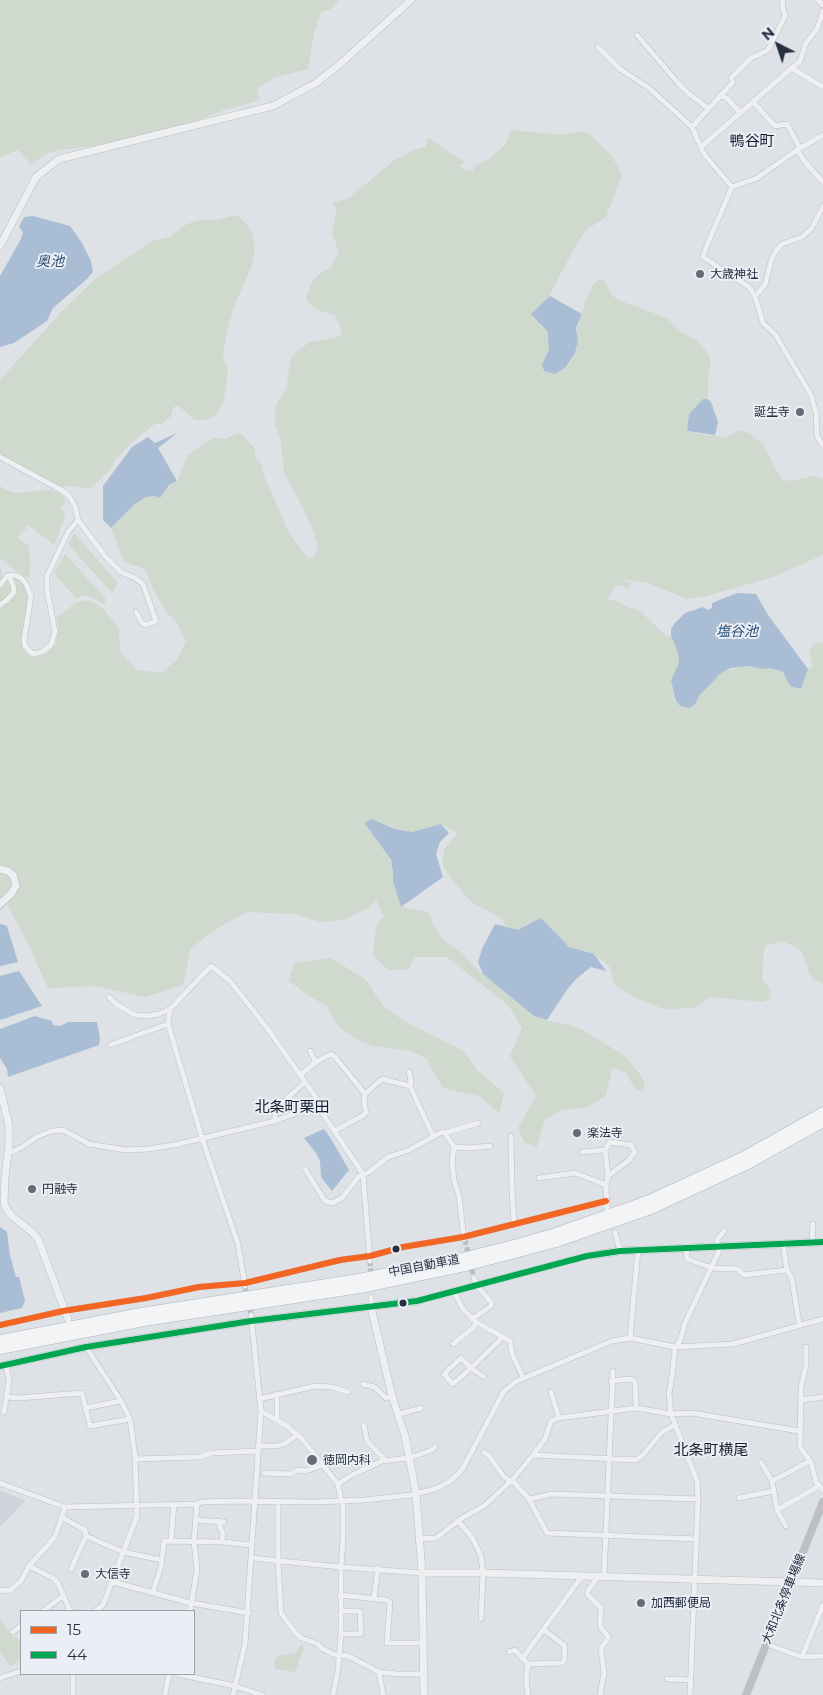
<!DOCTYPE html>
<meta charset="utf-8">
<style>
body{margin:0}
#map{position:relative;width:823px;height:1695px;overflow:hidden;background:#dee1e5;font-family:Montserrat,sans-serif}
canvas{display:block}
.legend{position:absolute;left:20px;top:1610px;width:175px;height:65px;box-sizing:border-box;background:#ebeff5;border:1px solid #9ba2ac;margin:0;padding:6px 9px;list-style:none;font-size:15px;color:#242e3f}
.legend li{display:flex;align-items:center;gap:10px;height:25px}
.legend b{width:25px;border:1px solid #9ba2ac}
.north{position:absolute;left:753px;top:20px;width:50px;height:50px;-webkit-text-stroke:4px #ebeff5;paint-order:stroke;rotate:319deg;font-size:14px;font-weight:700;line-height:20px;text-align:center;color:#242e3f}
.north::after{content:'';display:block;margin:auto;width:18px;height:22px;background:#242e3f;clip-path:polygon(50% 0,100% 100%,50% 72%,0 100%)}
</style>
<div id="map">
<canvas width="823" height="1695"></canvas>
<ul class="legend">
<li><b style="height:6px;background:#f26522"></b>15</li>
<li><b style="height:6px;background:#00a651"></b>44</li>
</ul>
<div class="north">N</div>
</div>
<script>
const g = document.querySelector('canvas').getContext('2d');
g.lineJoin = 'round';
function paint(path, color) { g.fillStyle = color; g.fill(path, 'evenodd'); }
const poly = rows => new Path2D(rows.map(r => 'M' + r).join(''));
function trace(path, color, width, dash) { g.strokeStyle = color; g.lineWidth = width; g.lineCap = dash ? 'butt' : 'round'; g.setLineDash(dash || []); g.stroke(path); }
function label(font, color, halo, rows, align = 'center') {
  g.font = font + ' Montserrat,"Noto Sans JP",sans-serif'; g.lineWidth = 4; g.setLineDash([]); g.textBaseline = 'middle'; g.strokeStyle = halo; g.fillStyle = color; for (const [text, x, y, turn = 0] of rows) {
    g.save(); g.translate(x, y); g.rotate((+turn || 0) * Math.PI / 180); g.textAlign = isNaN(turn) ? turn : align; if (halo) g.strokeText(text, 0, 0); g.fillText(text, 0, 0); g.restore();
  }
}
paint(poly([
 [0,1490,25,1501,0,1527]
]), '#cfd4dc');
paint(poly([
 [0,0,339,0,331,9,321,12,314,34,308,69,275,77,257,89,260,100,224,110,146,140,59,150,45,154,31,165,18,150,0,157],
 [510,130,561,135,583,131,589,134,612,156,622,175,606,217,586,230,578,241,547,300,531,314,539,321,542,328,546,330,549,349,542,365,544,371,555,374,559,372,565,368,572,359,577,348,577,328,587,297,593,285,597,281,603,279,612,295,618,300,667,318,681,332,696,340,708,353,711,363,708,376,708,399,701,401,689,414,687,431,711,436,715,435,724,438,732,435,738,430,749,433,763,444,777,472,783,480,792,481,813,476,823,479,823,555,773,577,707,596,687,599,648,583,620,579,632,583,627,590,626,587,616,585,607,599,617,601,629,608,633,608,640,611,665,635,671,637,678,653,679,663,671,681,674,699,680,706,690,708,695,704,700,695,721,673,732,669,748,666,762,669,769,668,781,671,790,686,801,689,808,669,813,668,809,652,814,644,823,642,823,984,813,979,809,973,803,954,798,948,782,941,765,946,763,960,762,979,769,987,771,998,764,1002,711,997,699,1005,692,1008,670,1009,661,1008,636,998,615,985,610,967,594,954,569,947,540,918,518,930,507,927,501,918,471,902,448,874,442,863,445,848,456,835,456,832,441,824,413,832,395,828,372,819,367,821,365,824,390,860,393,872,393,881,401,907,428,912,434,926,444,941,463,954,483,975,501,988,533,1016,548,1021,570,1025,585,1031,626,1057,641,1076,645,1085,642,1091,636,1090,626,1073,612,1068,606,1095,588,1107,562,1110,545,1119,537,1147,524,1142,518,1128,536,1096,510,1056,522,1028,509,1006,447,957,415,957,408,970,390,970,384,966,373,956,376,926,384,916,376,900,369,907,347,919,321,922,295,914,247,912,213,931,191,948,183,985,145,997,95,986,48,988,29,946,7,904,0,911,0,567,3,576,12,588,16,585,15,578,22,582,28,598,27,615,22,647,28,655,35,656,45,655,56,644,58,632,57,617,77,602,89,600,104,609,119,630,120,652,137,670,161,673,176,661,186,642,176,621,167,613,153,589,145,569,124,562,111,528,135,504,146,497,155,496,157,498,161,497,169,486,177,481,188,455,213,438,225,439,238,433,244,436,255,449,255,457,263,466,261,469,290,535,307,557,312,558,317,551,317,544,313,530,302,506,284,473,281,442,275,424,275,410,277,403,286,389,291,358,297,351,310,342,338,337,342,332,335,315,321,311,309,304,306,299,311,284,318,275,331,267,339,252,332,233,337,209,332,203,349,198,397,158,404,157,410,151,426,147,426,140,429,138,465,163,459,165,462,169,472,171,474,169,474,166,489,159,504,146,508,139],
 [236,215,244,221,252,232,255,252,251,267,233,309,226,337,223,355,228,371,227,374,226,389,223,403,215,416,204,420,195,420,177,405,173,408,171,416,161,424,155,424,134,440,115,460,110,470,90,489,70,486,61,487,0,454,0,380,62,311,93,281,125,259,153,241,169,237,187,224,199,220,216,220],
 [0,486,8,491,16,493,50,490,60,494,66,500,63,506,60,507,64,512,65,518,54,545,27,524,27,528,17,537,29,546,30,565,29,578,16,571,0,558],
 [74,533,118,583,112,593,68,544],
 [65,554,106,599,104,604,87,596,83,595,76,599,54,573],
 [331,958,365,979,383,1006,404,1021,462,1050,478,1071,504,1093,499,1113,479,1096,443,1088,426,1058,411,1051,373,1046,359,1041,338,1026,327,1006,309,996,289,981,294,963],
 [0,1620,14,1638,16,1636,21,1644,21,1659,10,1666,0,1652],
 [302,1644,304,1648,295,1672,275,1669,275,1659,278,1656,296,1653]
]), '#cfd9ce');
paint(poly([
 [33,216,70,226,82,243,91,261,93,272,87,279,53,308,47,321,14,343,0,347,0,276,21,239,23,232,19,227,24,217],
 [550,296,582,314,576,328,578,341,575,353,565,368,555,374,544,371,542,365,549,349,547,331,531,314],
 [703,399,708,399,711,402,718,422,715,435,687,431,689,414],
 [177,433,158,448,177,481,169,485,161,497,157,498,155,496,146,497,135,504,111,528,103,520,103,486,132,447,148,437,155,443],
 [737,593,756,594,768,615,808,669,801,689,790,686,782,671,769,668,762,669,748,666,731,668,721,673,700,695,695,704,690,708,680,706,675,699,671,680,679,663,678,653,671,636,671,630,674,624,685,613,703,607,708,610,712,608,712,603],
 [372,819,395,829,412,832,441,824,449,833,440,842,436,854,443,877,401,907,393,881,393,872,391,860,365,824,367,821],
 [540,918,546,923,569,947,594,954,606,971,591,967,576,979,566,991,547,1020,534,1016,483,974,478,962,482,949,495,924,518,930],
 [0,924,7,926,18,962,0,966],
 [19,971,42,1006,0,1020,0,976],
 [35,1016,52,1021,53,1025,60,1026,68,1022,97,1022,100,1038,99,1045,8,1077,7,1069,0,1058,0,1029],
 [324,1129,331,1139,349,1170,332,1191,321,1177,320,1161,316,1153,304,1138],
 [0,1227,7,1232,10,1255,16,1277,19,1277,25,1301,22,1308,0,1313]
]), '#a9bed4');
trace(poly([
 [465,1240,474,1278],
 [370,1261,371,1276],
 [245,1286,251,1315]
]), '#b9bdc4', 5, [5, 2.5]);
const minor = poly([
 [818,0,823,5],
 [637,35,678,83,689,94,708,108],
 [598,47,620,69,649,88,692,127,704,154,732,187],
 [793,69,823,87],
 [720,95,728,99,740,113],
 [753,102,775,126,787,124,800,148],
 [692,127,733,82,731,78,751,58,768,50,785,16,782,4,783,0],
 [701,147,800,61,806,43,817,29,823,11],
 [797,150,805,162,823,182],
 [823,206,812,228,802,237,782,244,775,252,771,261,765,285,755,296,763,323,775,334,811,395,816,413,817,436,823,446],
 [755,296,749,287,703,257,707,245,732,187,757,178,797,150,823,135],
 [0,457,63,491,69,496,75,506,78,520,105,556,121,572,135,578,143,584,156,621,146,625,142,623,136,612],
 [0,585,7,576,14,575,21,578,26,584,31,596,24,640,25,646,33,654,42,652,51,645,55,632,47,589,47,576,68,532,78,520],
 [0,605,7,600,14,592,13,585,9,576],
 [109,997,116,1004,135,1015,146,1016,159,1014,170,1009],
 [110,1045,168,1024],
 [310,1051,316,1063],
 [409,1072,411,1080,410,1086],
 [300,1075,316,1062,331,1054,336,1058,365,1094],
 [275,1121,275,1115,281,1104,305,1082],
 [334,1131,364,1115,366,1112,364,1102,365,1094,382,1079,410,1086,433,1136],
 [445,1133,454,1147,452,1162,454,1180,459,1196,464,1239],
 [511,1136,512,1190,514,1224],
 [454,1147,469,1148,490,1146],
 [582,1152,605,1150],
 [9,1153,22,1147,38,1136,52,1131,63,1130,89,1144,126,1150,148,1149,174,1145,275,1121,317,1105],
 [305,1169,325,1201,332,1203,342,1198,358,1177,369,1172,388,1157,409,1150,442,1132,445,1133,478,1123],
 [539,1178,575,1173,606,1185],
 [607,1208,606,1188,608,1176,605,1150,610,1142,631,1145,635,1152,629,1160,608,1176],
 [615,1232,620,1251],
 [812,1242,813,1224],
 [783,1243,787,1270,792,1279,799,1323],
 [686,1248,687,1259,712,1268,738,1269,744,1275,787,1270],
 [245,1286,238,1244,202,1138,168,1024,170,1009,211,966,230,981,267,1028,317,1099,317,1105,363,1174,370,1261],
 [454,1292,463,1309,476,1322,510,1341,512,1354,522,1375],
 [371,1307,371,1297],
 [472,1319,491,1306,492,1303,477,1286,474,1278],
 [0,1325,63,1311,146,1298,199,1287,245,1283,340,1260,370,1256,403,1247,463,1237,606,1201],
 [630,1338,638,1250],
 [453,1344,474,1327,476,1322],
 [86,1347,121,1401,130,1419,135,1456,137,1516,103,1605,95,1611],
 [806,1347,806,1365,801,1387,800,1447,811,1462,816,1482,823,1490],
 [484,1377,471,1368,461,1358,444,1374,453,1384,471,1368,503,1337],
 [611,1381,631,1379,635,1382,636,1408],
 [363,1384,374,1387,386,1398,392,1396],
 [551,1392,559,1418],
 [6,1397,18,1398,82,1393,90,1426,130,1419],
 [259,1399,315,1386,332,1387,348,1392],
 [802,1400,823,1397],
 [85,1408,121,1401],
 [261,1411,287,1426,302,1439,338,1484,341,1500],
 [4,1412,9,1380,6,1364],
 [399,1414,421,1408],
 [277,1420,277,1394],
 [364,1425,367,1441,386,1461],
 [258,1446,277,1446,286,1443,297,1435],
 [484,1452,490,1457,504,1477,510,1481],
 [533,1455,636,1460,643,1455,662,1432,675,1425],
 [135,1459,199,1457,212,1453,257,1451],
 [810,1461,772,1481,777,1510,819,1486],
 [761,1462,772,1481],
 [264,1473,291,1474,298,1470,306,1471,323,1465],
 [512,1480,529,1499,547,1533,697,1539],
 [0,1483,65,1507,197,1504,202,1502,234,1501,315,1502,364,1500,411,1495,435,1489,449,1482,457,1475,463,1468,504,1391,517,1381,612,1341,630,1338,675,1347,733,1344,823,1319],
 [338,1484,352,1475,382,1461,409,1458,432,1450,435,1447],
 [739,1498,773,1491],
 [529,1499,552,1494,698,1499],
 [278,1501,278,1561,281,1613,295,1632,301,1638,318,1644,321,1648,333,1654,348,1656,379,1672,398,1674,423,1674],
 [65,1507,55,1537,29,1566,53,1578,58,1583,70,1611],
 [777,1510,786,1526],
 [61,1517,85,1530,86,1536,123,1552,162,1560],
 [196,1520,224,1522],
 [220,1521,220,1528,223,1533,222,1542],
 [458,1521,472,1537,481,1556,483,1573,481,1619],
 [418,1539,436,1538,462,1518,484,1506,512,1480,533,1455,545,1439,551,1421,559,1418,636,1408,671,1414,692,1413,799,1431],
 [171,1540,174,1504],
 [251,1558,341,1567,422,1573],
 [71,1569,86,1536],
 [596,1576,596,1579,588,1591,587,1594,601,1608,600,1624,601,1628,608,1636,608,1639,601,1648,604,1673,600,1695],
 [604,1576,613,1371],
 [113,1582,191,1603,249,1613],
 [0,1590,9,1591,21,1581,29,1566],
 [153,1592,161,1566,164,1541,222,1542,251,1545],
 [340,1595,386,1600,390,1602,387,1643,422,1643],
 [374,1598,378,1568],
 [43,1611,63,1596],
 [190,1611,197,1570,194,1541,197,1504],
 [341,1611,360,1611,361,1634,341,1634],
 [13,1632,21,1626],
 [766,1644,802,1657,823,1656],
 [509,1652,515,1650,528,1664,562,1663,564,1661,565,1646,544,1630],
 [802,1657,823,1605],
 [522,1659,582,1576],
 [528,1664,526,1680,528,1695],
 [379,1672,383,1695],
 [177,1674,235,1686,262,1695],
 [0,1678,21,1671],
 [667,1679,690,1680],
 [73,1695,73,1674],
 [165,1695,169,1674],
 [233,1695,245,1644,261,1411,251,1315],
 [333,1695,338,1670,341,1634,341,1567,343,1539,343,1501],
 [690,1695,698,1499,697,1481,671,1414,669,1394,673,1369,675,1347,680,1341,685,1323,719,1251,717,1240,724,1231]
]);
const tertiary = poly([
 [0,246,36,177,59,159,273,106,316,83,340,64,411,0],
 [0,869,8,871,13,875,16,886,11,894,0,904],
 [0,1088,9,1126,9,1145,5,1176,4,1202,7,1210,13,1217,32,1232,38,1239,68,1319],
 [371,1307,392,1396,405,1436,416,1493,422,1573,424,1695],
 [0,1366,86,1347,251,1321,417,1301,587,1256,620,1251,823,1242],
 [422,1573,483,1573,823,1583]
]);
const motorway = poly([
 [0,1340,141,1313,359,1279,462,1258,510,1246,553,1234,647,1201,743,1157,823,1112],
 [0,1349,144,1321,360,1288,465,1266,508,1255,556,1242,651,1209,748,1164,823,1122]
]);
trace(minor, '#bcbfc3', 6);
trace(tertiary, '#bcbfc3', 8);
trace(motorway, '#b0b4ba', 11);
trace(minor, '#eeeff1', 5);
trace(tertiary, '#eeeff1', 7);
trace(poly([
 [746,1695,823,1502]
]), '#bdbfc5', 8);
trace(motorway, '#f3f4f5', 10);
trace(poly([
 [0,1325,63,1311,146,1298,199,1287,245,1283,340,1260,370,1256,403,1247,463,1237,606,1201]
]), '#f26522', 6);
trace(poly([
 [0,1366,86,1347,251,1321,417,1301,587,1256,620,1251,823,1242]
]), '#00a651', 6);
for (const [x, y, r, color] of [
 [700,274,5,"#656d79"],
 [800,412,5,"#656d79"],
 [577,1133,5,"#656d79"],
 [32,1189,5,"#656d79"],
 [396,1249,4.5,"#242e3f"],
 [403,1303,4.5,"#242e3f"],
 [312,1460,6,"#656d79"],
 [85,1574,5,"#656d79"],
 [641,1603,5,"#656d79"]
]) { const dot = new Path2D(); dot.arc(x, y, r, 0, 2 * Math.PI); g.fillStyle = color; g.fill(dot); trace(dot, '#ebeff5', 2); }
label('12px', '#242e3f', '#ebeff5', [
 ["大歳神社",710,274],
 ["誕生寺",790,412,"right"],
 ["楽法寺",587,1133],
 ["円融寺",42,1189],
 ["徳岡内科",323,1460],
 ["大信寺",95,1574],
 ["加西郵便局",651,1603]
], 'left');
label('12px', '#242e3f', '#ebeff5', [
 ["中国自動車道",424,1266,-11],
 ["大和北条停車場線",784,1599,-68]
]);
label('italic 14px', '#2a4d77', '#ebeff5', [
 ["奥池",50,262],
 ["塩谷池",737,632]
]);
label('15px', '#161f30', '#ebeff5', [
 ["鴨谷町",752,142],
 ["北条町栗田",292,1108],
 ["北条町横尾",711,1451]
]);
</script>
